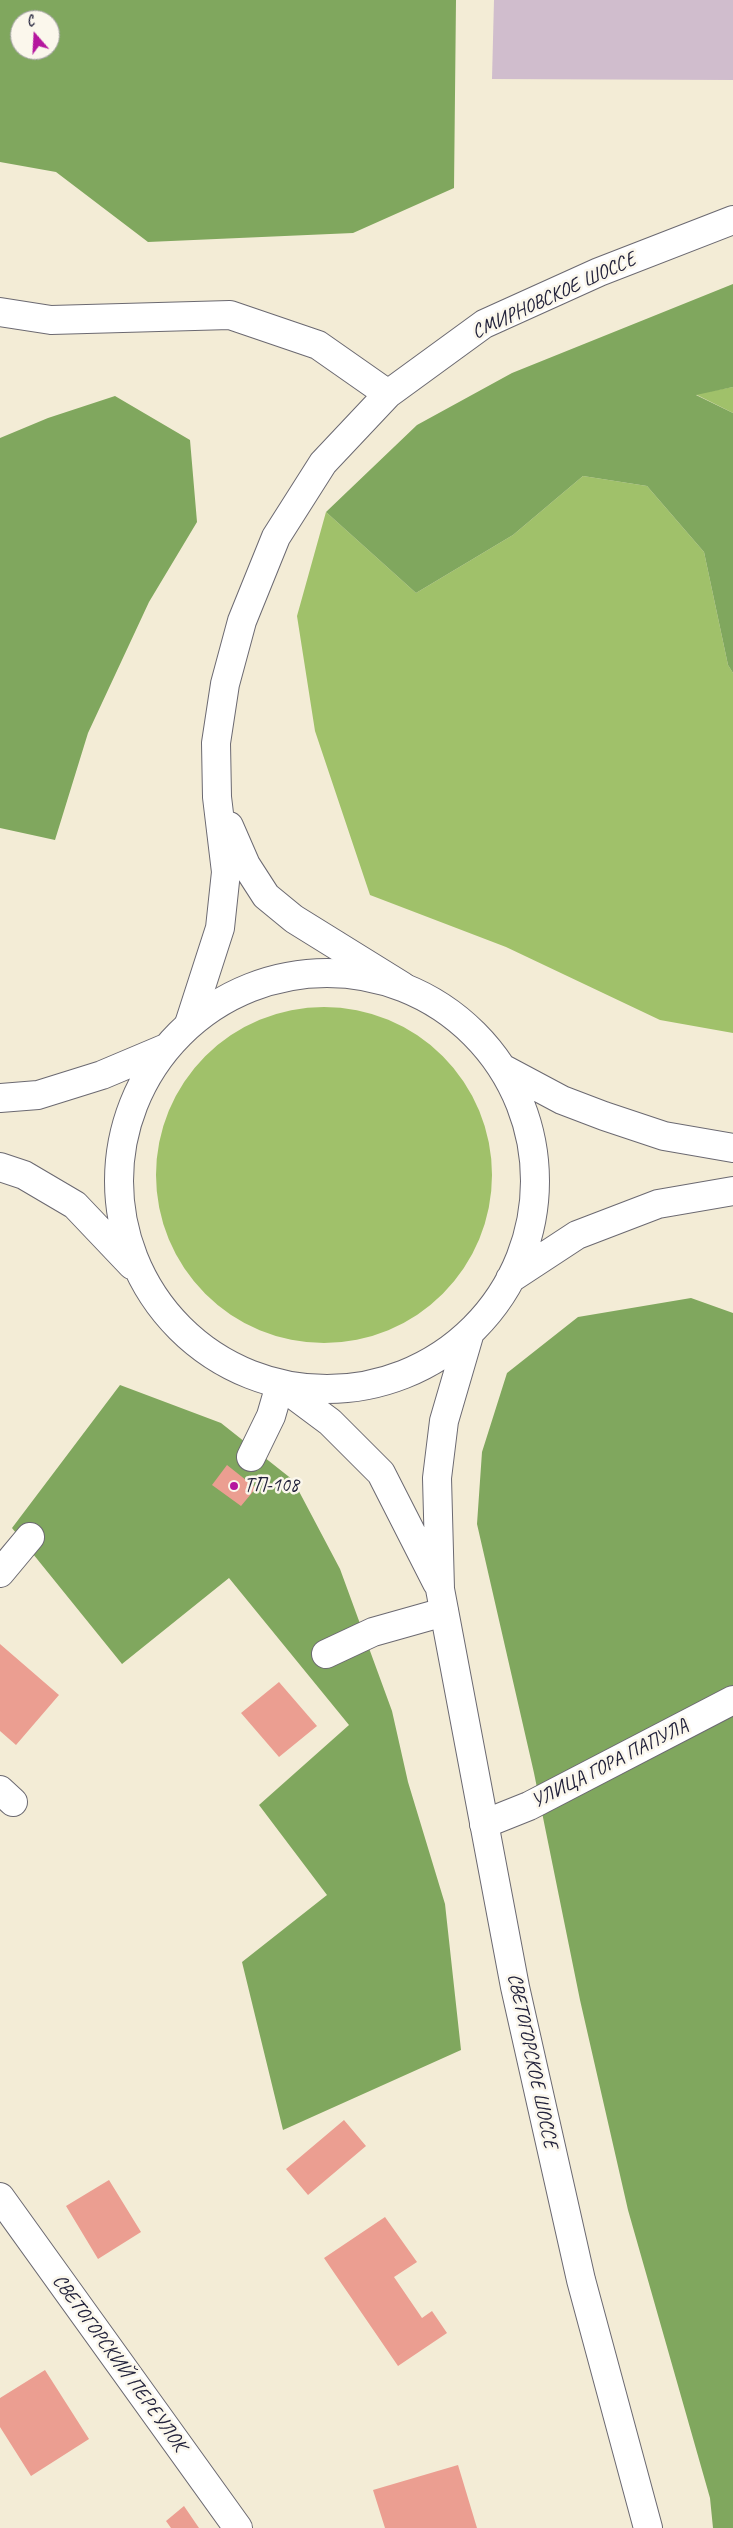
<!DOCTYPE html>
<meta charset="utf-8">
<style>
body{margin:0}
#map{position:relative;width:733px;height:2528px;overflow:hidden;background:#f3ecd6;font-family:Caveat,sans-serif}
canvas{display:block}
.north{position:absolute;left:10px;top:10px;width:50px;height:50px;box-sizing:border-box;background:#fbf7ec;border:1px solid #a4a2a5;border-radius:50%;rotate:341deg;font-size:14px;font-weight:700;line-height:20px;text-align:center;color:#22223b}
.north::after{content:'';display:block;margin:auto;width:18px;height:22px;background:#b5179e;clip-path:polygon(50% 0,100% 100%,50% 72%,0 100%)}
</style>
<div id="map">
<canvas width="733" height="2528"></canvas>
<div class="north">С</div>
</div>
<script>
const g = document.querySelector('canvas').getContext('2d');
g.lineJoin = 'round';
function paint(path, color) { g.fillStyle = color; g.fill(path, 'evenodd'); }
const poly = rows => new Path2D(rows.map(r => 'M' + r).join(''));
function trace(path, color, width, dash) { g.strokeStyle = color; g.lineWidth = width; g.lineCap = dash ? 'butt' : 'round'; g.setLineDash(dash || []); g.stroke(path); }
function label(font, color, halo, rows, align = 'center') {
  g.font = font + ' Caveat,sans-serif'; g.lineWidth = 5; g.setLineDash([]); g.textBaseline = 'middle'; g.strokeStyle = halo; g.fillStyle = color; for (const [text, x, y, turn = 0] of rows) {
    g.save(); g.translate(x, y); g.rotate((+turn || 0) * Math.PI / 180); g.textAlign = isNaN(turn) ? turn : align; if (halo) g.strokeText(text, 0, 0); g.fillText(text, 0, 0); g.restore();
  }
}
paint(poly([
 [494,0,733,0,733,80,492,79]
]), '#d0bdcd');
paint(poly([
 [733,387,733,413,695,394],
 [583,476,647,486,704,552,728,665,733,673,733,1033,660,1020,506,947,370,895,315,731,297,616,326,512,416,593,513,535],
 '156 1175a168 168 0 1 1 336 0a168 168 0 1 1-336 0Z'
]), '#a0c16a');
paint(poly([
 [0,0,456,0,454,188,353,233,148,242,56,172,0,162],
 [20,20,50,20,50,50,20,50],
 [733,284,733,387,696,395,733,413,733,673,728,665,704,552,647,486,583,476,513,535,416,593,326,512,417,425,512,373],
 [115,396,190,440,197,522,149,602,88,733,55,840,0,828,0,438,48,418],
 [691,1298,733,1313,733,2528,713,2528,710,2498,628,2210,580,2000,534,1773,477,1524,482,1452,507,1373,578,1317],
 [120,1385,221,1423,293,1480,340,1569,392,1711,408,1782,445,1904,461,2050,283,2130,242,1962,327,1895,259,1805,349,1725,229,1578,122,1664,12,1528]
]), '#80a75e');
paint(poly([
 [227,1465,256,1488,241,1506,212,1485],
 [0,1644,59,1695,16,1745,0,1731],
 [279,1682,317,1726,279,1757,241,1713],
 [344,2120,366,2146,308,2195,286,2169],
 [109,2180,141,2232,98,2259,66,2206],
 [385,2217,417,2262,394,2277,422,2318,432,2311,447,2333,398,2366,324,2258],
 [45,2370,89,2439,31,2476,0,2427,0,2398],
 [458,2465,477,2528,385,2528,373,2490],
 [184,2506,199,2528,171,2528,166,2521]
]), '#eb9e91');
const minor = poly([
 [0,312,51,320,230,315,318,345,388,394],
 [229,826,246,865,266,896,294,919,402,986],
 [189,1024,220,928,226,872,217,797,216,743,225,684,242,621,276,537,323,463,388,394,484,324,599,272,733,220],
 [251,1457,271,1416,280,1385],
 [0,1573,30,1537],
 [326,1654,373,1632,444,1612],
 [0,1790,13,1802],
 [484,1824,529,1806,733,1700],
 [0,2197,238,2528]
]);
const major = poly([
 '119 1181a208 208 0 1 1 416 0a208 208 0 1 1-416 0Z',
 [502,1068,562,1100,604,1116,664,1136,733,1148],
 [0,1098,38,1095,102,1075,166,1048],
 [0,1167,24,1175,75,1205,132,1265],
 [510,1279,577,1235,658,1204,733,1191],
 [470,1332,444,1421,437,1478,440,1589,515,1987,581,2280,648,2528],
 [283,1387,330,1422,381,1473,437,1583]
]);
trace(minor, '#6b6971', 30);
trace(major, '#6b6971', 30);
trace(minor, '#fff', 28);
trace(major, '#fff', 28);
for (const [x, y, r, color] of [
 [234,1486,5,"#b5179e"]
]) { const dot = new Path2D(); dot.arc(x, y, r, 0, 2 * Math.PI); g.fillStyle = color; g.fill(dot); trace(dot, '#fbf7ec', 2); }
label('20px', '#22223b', '#fbf7ec', [
 ["СМИРНОВСКОЕ ШОССЕ",554,296,-25],
 ["УЛИЦА ГОРА ПАПУЛА",610,1764,-27],
 ["СВЕТОГОРСКОЕ ШОССЕ",532,2061,78],
 ["СВЕТОГОРСКИЙ ПЕРЕУЛОК",119,2363,54]
]);
label('20px', '#22223b', '#fbf7ec', [
 ["ТП-108",244,1486]
], 'left');
</script>
